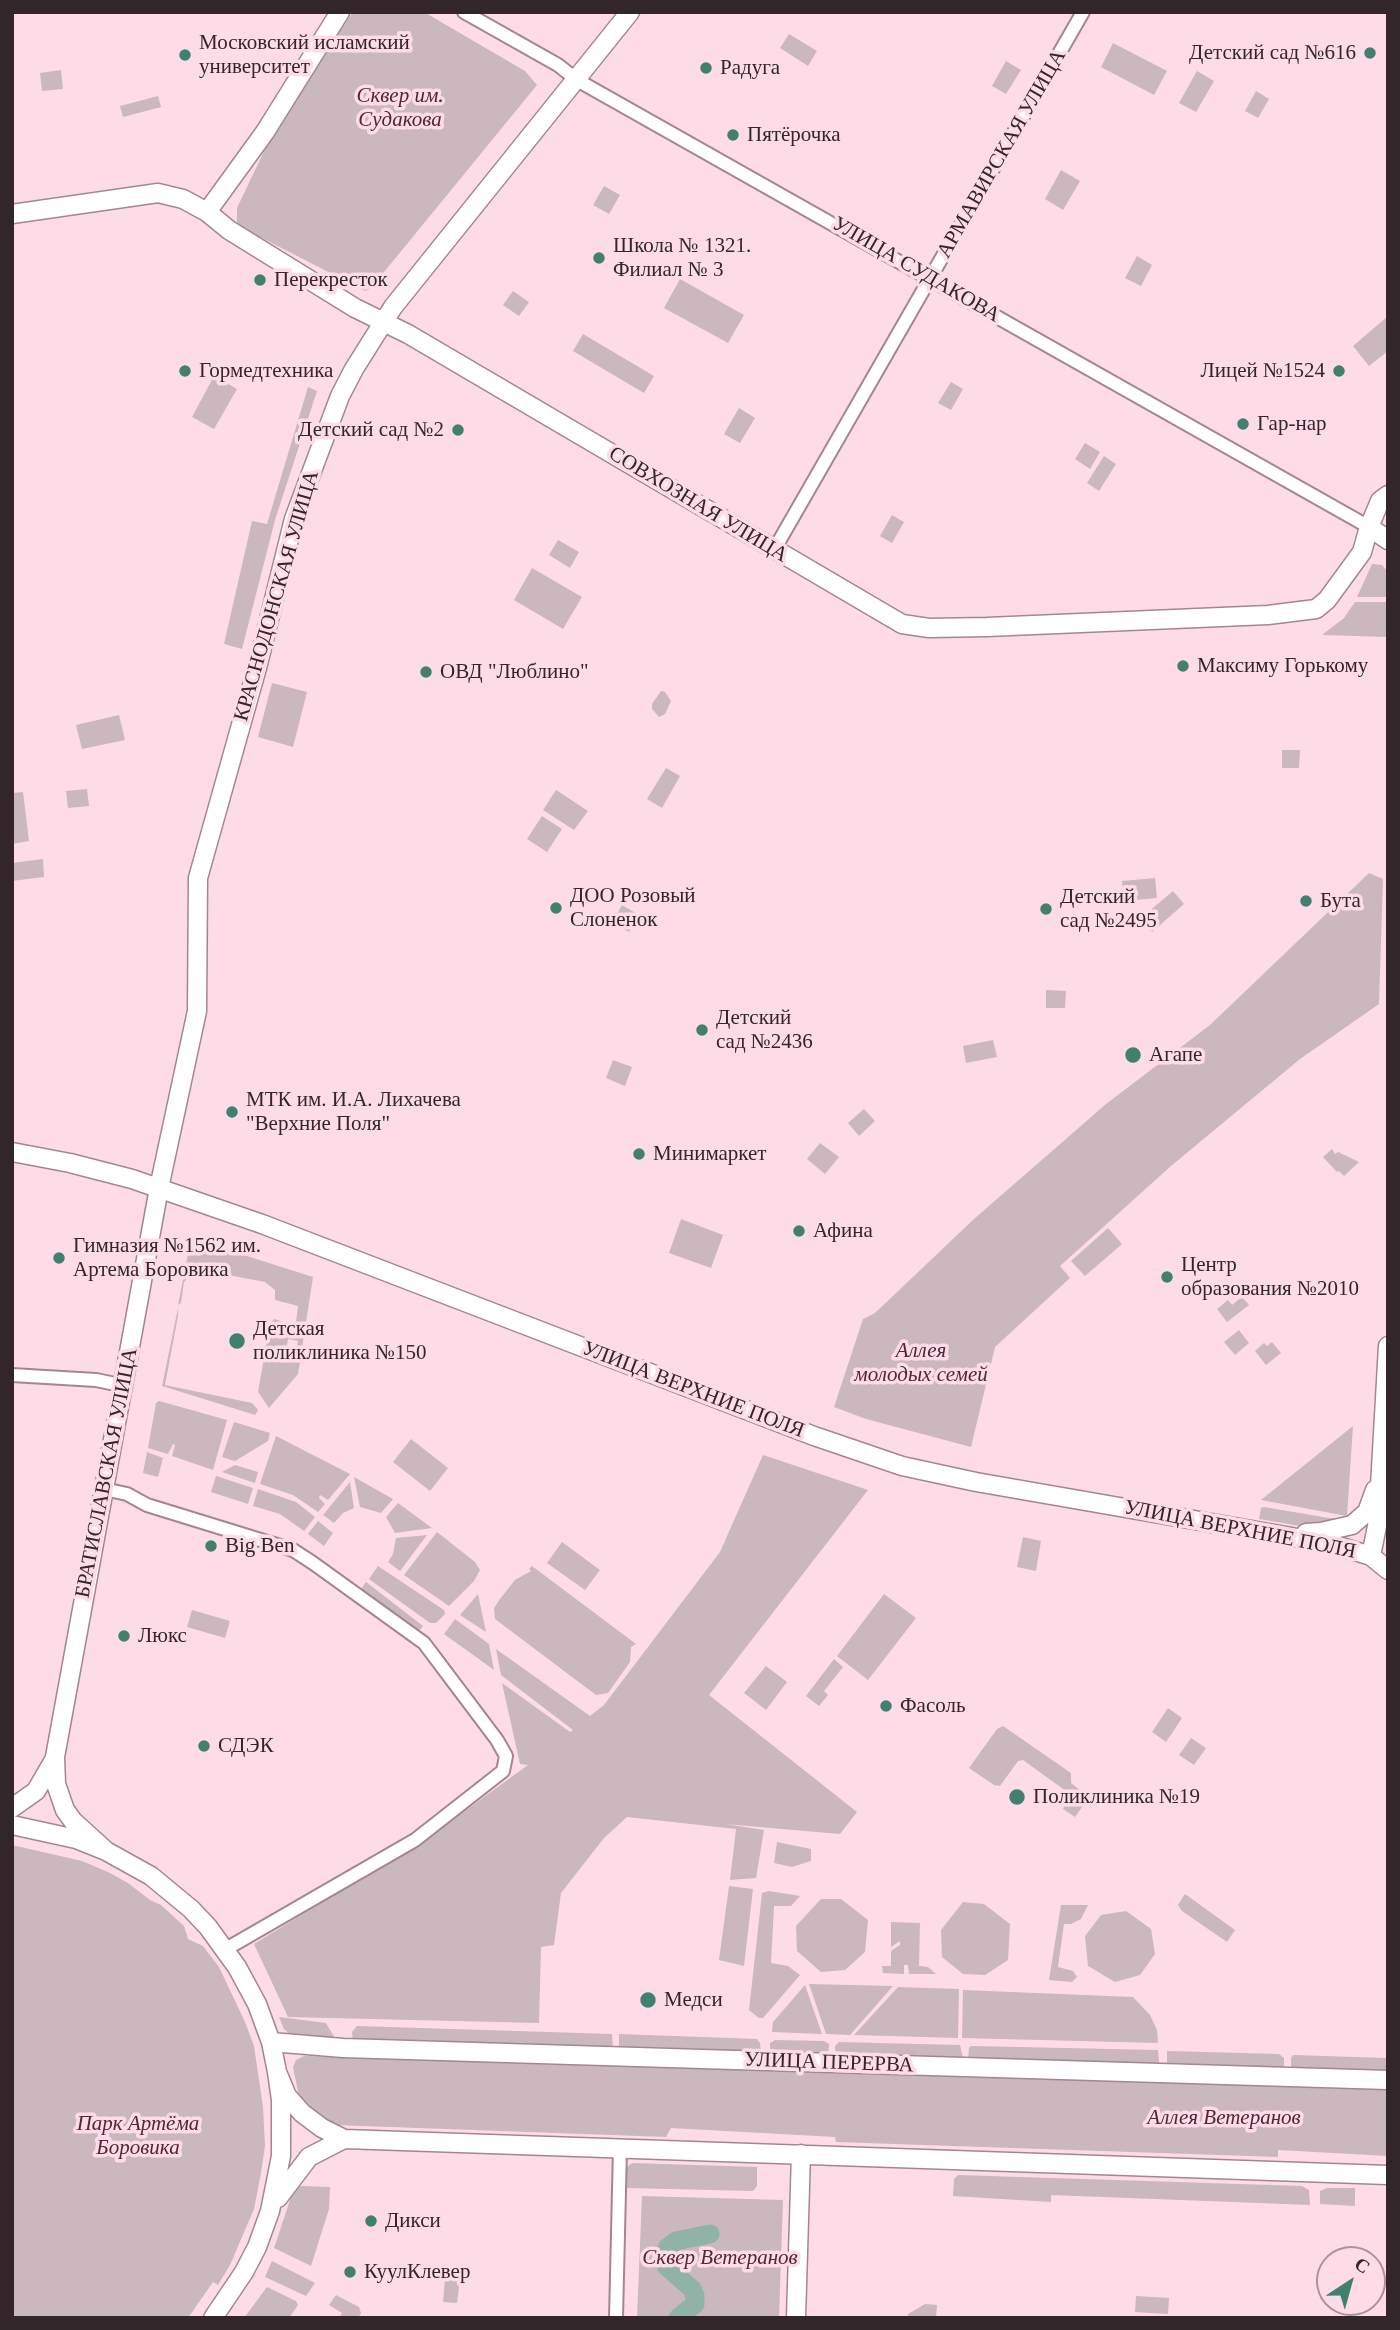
<!DOCTYPE html>
<meta charset="utf-8">
<style>
body{margin:0}
#map{position:relative;width:1400px;height:2330px;overflow:hidden;background:#fddce7;font-family:"Times New Roman",serif}
canvas{display:block}
.frame{position:absolute;inset:0;border:14px solid #32262a;pointer-events:none}
.north{position:absolute;left:1316px;top:2246px;width:70px;height:70px;box-sizing:border-box;background:#fddce7;border:2px solid #ac939b;border-radius:50%;rotate:36deg;font-size:19px;font-weight:700;line-height:28px;text-align:center;color:#32262a}
.north::after{content:'';display:block;margin:auto;width:24px;height:32px;background:#41806e;clip-path:polygon(50% 0,100% 100%,50% 72%,0 100%)}
</style>
<div id="map">
<canvas width="1400" height="2330"></canvas>
<div class="frame"></div>
<div class="north">С</div>
</div>
<script>
const g = document.querySelector('canvas').getContext('2d');
g.lineJoin = 'round';
function paint(path, color) { g.fillStyle = color; g.fill(path, 'evenodd'); }
const poly = rows => new Path2D(rows.map(r => 'M' + r).join(''));
function trace(path, color, width, dash) { g.strokeStyle = color; g.lineWidth = width; g.lineCap = dash ? 'butt' : 'round'; g.setLineDash(dash || []); g.stroke(path); }
function label(font, color, halo, rows, align = 'center') {
  g.font = font + ' "Times New Roman",serif'; g.lineWidth = 7; g.setLineDash([]); g.textBaseline = 'middle'; g.strokeStyle = halo; g.fillStyle = color; for (const [text, x, y, turn = 0] of rows) {
    g.save(); g.translate(x, y); g.rotate((+turn || 0) * Math.PI / 180); g.textAlign = isNaN(turn) ? turn : align; if (halo) g.strokeText(text, 0, 0); g.fillText(text, 0, 0); g.restore();
  }
}
paint(poly([
 [353,12,424,12,525,71,537,85,371,288,365,291,237,225,237,208,277,124],
 [789,34,817,51,808,66,780,48],
 [1113,43,1167,71,1154,95,1101,67],
 [1006,61,1021,70,1006,94,992,86],
 [61,70,63,89,42,91,40,73],
 [1197,71,1214,81,1196,112,1179,103],
 [1256,91,1269,99,1258,118,1245,111],
 [158,96,161,107,123,117,120,106],
 [1061,170,1080,181,1063,210,1045,199],
 [604,186,620,195,609,214,593,205],
 [1137,256,1152,265,1141,286,1125,278],
 [680,279,744,315,728,343,664,308],
 [513,291,529,302,519,316,503,305],
 [1388,316,1388,351,1369,366,1353,346],
 [583,334,654,376,644,393,573,351],
 [214,376,237,389,214,429,192,417],
 [951,382,963,389,951,410,938,403],
 [308,387,317,391,275,520,242,649,224,644,252,521,267,524],
 [739,408,755,418,740,443,724,434],
 [1085,443,1100,452,1090,469,1075,459],
 [1104,456,1116,464,1099,491,1087,483],
 [892,515,904,522,892,543,880,536],
 [558,540,579,552,570,568,549,555],
 [1372,564,1382,565,1388,572,1388,597,1357,597],
 [532,568,582,597,563,629,514,600],
 [1355,602,1388,602,1388,637,1322,635,1344,618],
 [272,683,307,692,293,747,258,737],
 [661,691,665,692,671,701,665,714,659,717,652,709,652,704],
 [119,715,125,740,82,749,76,725],
 [1282,750,1300,750,1299,768,1282,768],
 [666,768,680,776,662,808,647,799],
 [87,789,89,806,68,808,66,791],
 [556,790,588,811,574,830,543,810],
 [23,792,29,841,12,844,12,793],
 [542,816,562,829,547,852,527,839],
 [43,859,44,877,12,881,12,863],
 [1369,873,1383,879,1379,1004,1300,1059,1171,1166,1060,1266,1070,1278,995,1347,971,1447,866,1419,834,1407,863,1319,875,1313,974,1219,1106,1104,1210,1025],
 [1155,878,1157,898,1124,901,1122,881],
 [1173,891,1184,904,1152,932,1141,918],
 [622,905,639,915,629,932,612,923],
 [1046,990,1066,991,1065,1008,1046,1008],
 [993,1040,997,1057,966,1063,963,1046],
 [613,1060,632,1067,625,1086,606,1078],
 [864,1109,875,1121,859,1136,848,1123],
 [820,1143,839,1157,825,1174,807,1159],
 [1332,1149,1335,1154,1338,1152,1359,1162,1344,1176,1339,1171,1337,1172,1323,1157],
 [681,1219,723,1235,711,1268,669,1253],
 [1108,1228,1122,1244,1085,1276,1071,1261],
 [199,1243,206,1243,313,1277,298,1374,269,1408,258,1392,264,1358,295,1360,298,1341,288,1339,286,1351,284,1352,269,1349,266,1347,270,1324,274,1319,291,1324,296,1322,298,1306,275,1300,275,1290,265,1282,201,1270,192,1273,184,1282,181,1303,178,1305,189,1249],
 [1242,1297,1249,1305,1227,1322,1217,1309,1228,1300,1232,1305],
 [178,1308,178,1316,165,1385,252,1403,258,1410,255,1415,162,1386],
 [1239,1330,1249,1343,1235,1355,1224,1342],
 [1272,1342,1281,1353,1266,1365,1255,1351,1264,1343,1267,1346],
 [159,1401,227,1420,213,1470,172,1456,175,1445,173,1444,168,1454,148,1448,156,1403],
 [234,1422,270,1433,268,1441,235,1461,222,1457],
 [1353,1426,1347,1516,1261,1500],
 [276,1436,350,1474,328,1500,320,1495,319,1498,325,1504,318,1512,293,1495,260,1484],
 [411,1439,448,1468,430,1491,393,1462],
 [147,1452,163,1458,158,1477,143,1473],
 [763,1455,868,1490,709,1695,857,1812,840,1834,725,1824,764,1830,756,1878,730,1880,736,1829,627,1817,604,1838,561,1893,554,1945,541,1947,539,2023,288,2017,254,1944,433,1834,528,1765,520,1764,502,1683,570,1732,573,1730,501,1675,496,1649,590,1716,604,1705,720,1552],
 [235,1465,258,1472,255,1483,222,1472],
 [216,1476,253,1488,248,1504,211,1492],
 [354,1477,393,1499,381,1513,360,1507],
 [350,1482,354,1508,343,1513,334,1523,323,1515],
 [258,1489,296,1502,315,1517,304,1531,280,1514,253,1506],
 [398,1503,432,1528,395,1533,386,1517],
 [1264,1507,1335,1519,1334,1526,1300,1526,1259,1519,1261,1508],
 [318,1521,333,1533,324,1546,308,1534],
 [437,1532,475,1562,480,1570,474,1581,449,1606,404,1575],
 [427,1535,400,1571,388,1562,393,1554,396,1538],
 [1023,1537,1041,1541,1036,1571,1017,1567],
 [562,1542,600,1570,585,1590,547,1563],
 [378,1566,444,1610,445,1614,436,1623,430,1623,369,1579],
 [532,1566,636,1644,631,1647,630,1662,608,1693,596,1695,495,1619,494,1608,500,1599,515,1580,531,1571,529,1569],
 [366,1582,423,1626,418,1632,361,1589],
 [478,1594,486,1632,460,1615],
 [884,1594,916,1618,868,1680,837,1656],
 [192,1610,230,1621,225,1638,187,1627],
 [455,1619,489,1644,494,1670,444,1634],
 [834,1659,843,1667,824,1691,828,1695,819,1706,806,1696],
 [766,1666,787,1682,766,1710,744,1693],
 [1168,1708,1182,1718,1166,1742,1152,1732],
 [1003,1726,1071,1773,1071,1783,1085,1794,1087,1800,1075,1817,1063,1809,1070,1794,1023,1760,1018,1761,1000,1786,994,1785,969,1768,997,1729],
 [1191,1738,1206,1748,1194,1765,1179,1755],
 [777,1842,811,1849,811,1861,792,1867,774,1863],
 [12,1845,82,1861,108,1872,128,1883,150,1900,161,1905,184,1926,188,1939,203,1946,219,1967,245,2022,254,2046,263,2107,265,2146,261,2173,254,2209,230,2265,218,2285,213,2282,188,2318,12,2318],
 [729,1886,753,1889,744,1966,719,1960],
 [769,1891,800,1896,791,1906,774,1906,771,1963,788,1966,800,1975,763,2018,759,2018,749,2010,762,1893],
 [1185,1894,1235,1930,1227,1942,1182,1911,1178,1905],
 [821,1899,841,1899,868,1920,865,1952,845,1970,821,1972,797,1951,796,1926],
 [963,1902,984,1904,1010,1924,1008,1960,985,1975,963,1974,942,1957,941,1930],
 [1061,1905,1088,1905,1081,1919,1071,1924,1064,1924,1058,1967,1073,1971,1077,1977,1072,1982,1049,1980],
 [1126,1911,1151,1929,1155,1954,1140,1975,1115,1982,1088,1966,1085,1936,1101,1915],
 [891,1922,920,1923,919,1966,928,1967,936,1974,909,1974,908,1965,904,1965,904,1974,883,1973,882,1966,891,1966,891,1951,900,1945,900,1941,891,1947],
 [809,1984,893,1986,850,2035,826,2034],
 [805,1985,822,2034,772,2032,773,2022],
 [898,1987,959,1989,958,2038,854,2035],
 [963,1990,1133,1997,1150,2015,1157,2030,1158,2043,962,2038],
 [279,2017,326,2023,336,2040,293,2037,284,2029],
 [357,2026,612,2034,613,2051,353,2042,352,2032],
 [619,2034,757,2039,760,2043,761,2053,619,2051],
 [775,2040,824,2041,829,2044,828,2057,770,2055,770,2043],
 [839,2042,960,2045,963,2058,962,2060,836,2057,835,2046],
 [971,2046,1158,2050,1159,2063,1156,2065,968,2060,969,2048],
 [1167,2051,1279,2054,1284,2058,1284,2069,1167,2066],
 [1293,2055,1387,2058,1387,2073,1291,2070,1291,2058],
 [304,2056,1388,2082,1388,2156,1278,2150,1278,2157,836,2142,835,2137,671,2128,666,2137,335,2125,317,2120,299,2096,293,2067,296,2060],
 [632,2163,757,2167,757,2186,753,2191,627,2188,625,2186,626,2168],
 [958,2175,1302,2186,1309,2190,1310,2205,1051,2195,1051,2202,953,2196,954,2179],
 [301,2186,330,2187,329,2209,311,2266,274,2248,294,2188],
 [1327,2188,1355,2188,1355,2206,1320,2204,1320,2191],
 [642,2196,783,2200,779,2318,637,2318],
 [272,2261,315,2283,306,2296,265,2277],
 [445,2278,460,2279,457,2303,443,2302],
 [267,2287,296,2301,298,2305,289,2318,244,2318],
 [336,2295,359,2307,361,2313,358,2318,339,2318,342,2313,329,2305],
 [1136,2296,1169,2298,1168,2314,1135,2312],
 [925,2304,937,2305,936,2318,908,2318,908,2314]
]), '#cbb7be');
trace(poly([
 [678,2318,695,2304,695,2296,692,2289,666,2266,664,2259,667,2248,676,2241,710,2234]
]), '#91b2a7', 19);
const street = poly([
 [464,12,558,65,577,80,1369,527],
 [774,550,1083,12],
 [12,1375,96,1380,125,1386],
 [104,1489,127,1494,147,1505,293,1550,313,1563,424,1643,497,1740,506,1756,503,1771,415,1840,226,1949],
 [616,2318,620,2148]
]);
const secondary = poly([
 [207,212,265,132,340,12],
 [12,214,158,193,183,199,207,212,229,230,355,308,408,334,902,624,929,628,987,627,1268,615,1316,609,1327,600,1362,552,1369,527,1380,501,1388,495],
 [1369,527,1388,540],
 [12,1152,70,1163,132,1179,262,1224,814,1436,902,1466,976,1482,1332,1544,1371,1556,1388,1570],
 [1306,1533,1321,1532,1352,1525,1367,1512,1375,1490],
 [1371,1556,1378,1521,1388,1346],
 [12,1808,36,1791,54,1760],
 [12,1825,76,1839,106,1851,151,1876,191,1909,208,1927,237,1967,257,2004,271,2042,277,2072,281,2100,281,2156,270,2211,257,2247,244,2272,213,2318],
 [106,1851,73,1821,65,1810,56,1784,55,1757,159,1188,197,1011,198,878,257,668,294,519,340,396,354,369,393,307,630,12],
 [271,2042,343,2048,1388,2080],
 [277,2072,287,2096,302,2113,322,2128,344,2139,1388,2175],
 [278,2198,309,2157,344,2139],
 [796,2318,801,2154]
]);
trace(street, '#a48691', 16);
trace(secondary, '#a48691', 21);
trace(street, '#fff', 12);
trace(secondary, '#fff', 18);
for (const [x, y, r, color] of [
 [1370,53,7,"#41806e"],
 [185,55,7,"#41806e"],
 [706,68,7,"#41806e"],
 [733,135,7,"#41806e"],
 [599,258,7,"#41806e"],
 [260,280,7,"#41806e"],
 [185,371,7,"#41806e"],
 [1339,371,7,"#41806e"],
 [1243,424,7,"#41806e"],
 [458,430,7,"#41806e"],
 [1183,666,7,"#41806e"],
 [426,672,7,"#41806e"],
 [1306,901,7,"#41806e"],
 [556,908,7,"#41806e"],
 [1046,909,7,"#41806e"],
 [702,1030,7,"#41806e"],
 [1133,1055,9,"#41806e"],
 [232,1112,7,"#41806e"],
 [639,1154,7,"#41806e"],
 [799,1231,7,"#41806e"],
 [59,1258,7,"#41806e"],
 [1167,1277,7,"#41806e"],
 [237,1341,9,"#41806e"],
 [211,1546,7,"#41806e"],
 [124,1636,7,"#41806e"],
 [886,1706,7,"#41806e"],
 [204,1746,7,"#41806e"],
 [1017,1797,9,"#41806e"],
 [648,2000,9,"#41806e"],
 [371,2221,7,"#41806e"],
 [350,2272,7,"#41806e"]
]) { const dot = new Path2D(); dot.arc(x, y, r, 0, 2 * Math.PI); g.fillStyle = color; g.fill(dot); trace(dot, '#fddce7', 2.5); }
label('21px', '#32262a', '#fddce7', [
 ["Московский исламский",199,43],
 ["университет",199,67],
 ["Детский сад №616",1356,53,"right"],
 ["Радуга",720,68],
 ["Пятёрочка",747,135],
 ["Школа № 1321.",613,246],
 ["Филиал № 3",613,270],
 ["Перекресток",274,280],
 ["Гормедтехника",199,371],
 ["Лицей №1524",1325,371,"right"],
 ["Гар-нар",1257,424],
 ["Детский сад №2",444,430,"right"],
 ["Максиму Горькому",1197,666],
 ["ОВД \"Люблино\"",440,672],
 ["ДОО Розовый",570,896],
 ["Слоненок",570,920],
 ["Детский",1060,897],
 ["сад №2495",1060,921],
 ["Бута",1320,901],
 ["Детский",716,1018],
 ["сад №2436",716,1042],
 ["Агапе",1149,1055],
 ["МТК им. И.А. Лихачева",246,1100],
 ["\"Верхние Поля\"",246,1124],
 ["Минимаркет",653,1154],
 ["Афина",813,1231],
 ["Гимназия №1562 им.",73,1246],
 ["Артема Боровика",73,1270],
 ["Центр",1181,1265],
 ["образования №2010",1181,1289],
 ["Детская",253,1329],
 ["поликлиника №150",253,1353],
 ["Big Ben",225,1546],
 ["Люкс",138,1636],
 ["Фасоль",900,1706],
 ["СДЭК",218,1746],
 ["Поликлиника №19",1033,1797],
 ["Медси",664,2000],
 ["Дикси",385,2221],
 ["КуулКлевер",364,2272]
], 'left');
label('italic 21px', '#522639', '#fddce7', [
 ["Сквер им.",400,96],
 ["Судакова",400,120],
 ["Аллея",921,1351],
 ["молодых семей",921,1375],
 ["Аллея Ветеранов",1224,2118],
 ["Парк Артёма",138,2124],
 ["Боровика",138,2148],
 ["Сквер Ветеранов",720,2258]
]);
label('21px', '#32262a', '#fddce7', [
 ["АРМАВИРСКАЯ УЛИЦА",1002,154,-60],
 ["УЛИЦА СУДАКОВА",916,270,30],
 ["СОВХОЗНАЯ УЛИЦА",698,505,31],
 ["КРАСНОДОНСКАЯ УЛИЦА",277,596,-74],
 ["УЛИЦА ВЕРХНИЕ ПОЛЯ",693,1390,21],
 ["БРАТИСЛАВСКАЯ УЛИЦА",107,1473,-79],
 ["УЛИЦА ВЕРХНИЕ ПОЛЯ",1240,1530,11],
 ["УЛИЦА ПЕРЕРВА",829,2063,2]
]);
</script>
